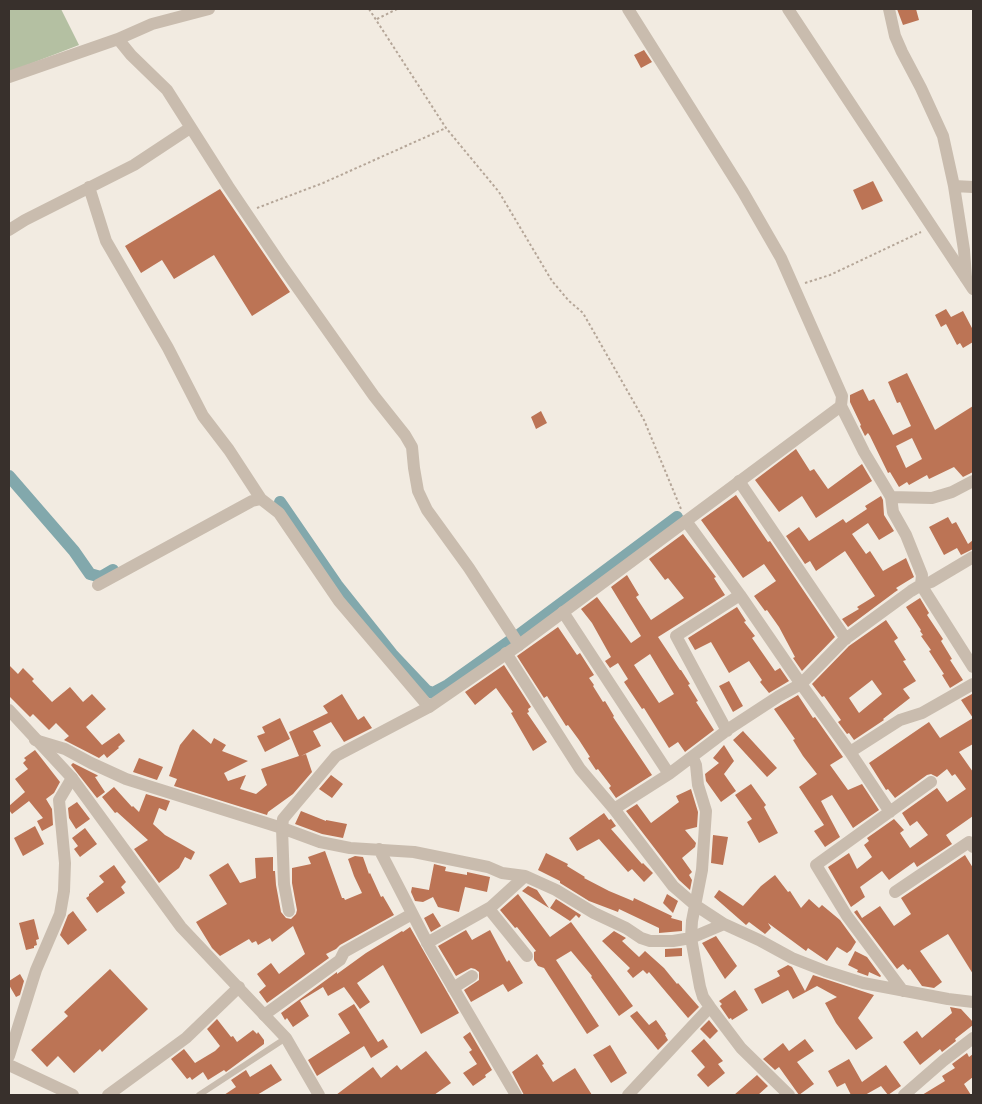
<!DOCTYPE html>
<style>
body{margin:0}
#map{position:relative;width:982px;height:1104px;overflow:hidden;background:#f2ebe1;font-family:Rubik,sans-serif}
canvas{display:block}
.frame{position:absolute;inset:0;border:10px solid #38302c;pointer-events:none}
</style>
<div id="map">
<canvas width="982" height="1104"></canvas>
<div class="frame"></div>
</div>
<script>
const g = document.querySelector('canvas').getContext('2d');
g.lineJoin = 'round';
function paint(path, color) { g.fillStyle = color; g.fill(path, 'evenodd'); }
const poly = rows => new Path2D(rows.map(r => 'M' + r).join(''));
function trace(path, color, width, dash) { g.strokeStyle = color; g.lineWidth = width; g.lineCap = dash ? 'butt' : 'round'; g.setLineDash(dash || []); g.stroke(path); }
paint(poly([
 [9,9,61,9,79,45,9,72]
]), '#b4c0a2');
trace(poly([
 [9,476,74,551,90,574,101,577,113,570],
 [280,502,337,585,392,654,427,691,433,693,448,685,510,641],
 [520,634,677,517]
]), '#82a8ac', 12);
paint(poly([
 [897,9,916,9,919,20,903,25],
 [644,50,652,62,641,68,634,55],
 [873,181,883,201,862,210,853,190],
 [220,189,290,292,252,316,214,255,174,279,162,260,141,273,125,246],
 [946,309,951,317,963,311,973,330,973,342,963,348,960,343,957,345,946,324,941,327,935,315],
 [907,373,935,430,973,406,973,472,963,477,954,467,929,479,927,475,909,485,907,482,899,487,890,472,888,473,870,436,868,433,865,436,860,426,861,425,850,402,850,395,863,389,869,401,874,399,893,435,911,426,900,402,897,403,888,382],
 [912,438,922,459,906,468,896,446],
 [541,411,547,423,536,429,531,417],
 [796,449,810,471,814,469,828,489,862,464,872,481,816,518,802,496,779,512,755,480],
 [736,495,768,542,770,541,835,637,802,671,793,658,795,657,779,627,767,610,765,611,754,596,776,581,764,564,743,578,701,520],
 [881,496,883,500,884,515,894,531,879,540,868,523,852,534,866,554,870,551,883,571,906,558,914,577,896,588,898,590,895,592,848,627,842,619,859,609,857,607,875,596,845,551,816,571,810,561,805,564,786,536,799,527,809,541,843,519,846,523,867,509,865,506],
 [948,517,952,524,956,522,968,544,973,540,973,549,961,555,957,548,944,555,929,527],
 [683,534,716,577,714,578,725,595,658,637,680,670,681,670,690,684,688,685,698,701,696,702,714,730,685,752,678,742,669,748,644,708,642,709,624,682,628,679,618,663,610,668,605,661,611,657,592,623,581,609,597,597,631,643,641,636,611,587,627,575,639,595,636,597,651,620,684,598,668,578,665,580,649,559],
 [650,654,674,694,659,703,634,665],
 [920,598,929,613,927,615,943,639,941,641,952,659,950,660,963,680,950,688,942,675,944,674,929,651,931,650,921,636,923,635,920,631,921,630,906,607],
 [737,607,746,621,744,622,755,636,752,638,775,671,780,668,789,681,769,693,760,682,762,680,749,661,729,673,711,642,695,650,688,638],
 [886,620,898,638,894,641,906,660,903,661,916,681,903,689,910,698,883,719,884,720,854,740,849,733,847,734,838,722,841,720,824,696,822,697,812,684,849,646],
 [872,680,882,694,859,713,849,698],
 [558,627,577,655,580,653,594,675,589,678,594,685,593,686,603,702,605,701,614,716,613,717,652,775,616,798,609,788,611,786,598,769,596,770,588,758,590,757,579,740,568,725,566,726,547,696,544,698,517,656],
 [9,665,18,674,23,668,34,679,32,681,52,702,70,687,83,702,92,694,106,709,86,727,102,745,119,733,125,741,118,747,119,748,107,758,104,754,99,758,64,740,69,736,56,723,49,730,33,714,30,717,9,696],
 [504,665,531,707,528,709,529,712,527,713,547,742,533,751,511,713,513,712,496,688,475,705,465,692],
 [729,681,743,706,733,712,719,686],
 [342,694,358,720,364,716,372,728,344,742,331,722,313,731,321,746,301,756,306,754,312,772,293,794,268,812,267,815,174,786,177,779,169,776,180,745,193,729,211,744,214,738,226,745,222,751,248,761,224,773,228,781,246,775,240,789,256,794,267,785,261,769,299,756,289,732,328,713,323,706],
 [972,694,973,696,973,744,959,752,973,772,973,816,946,835,952,844,917,867,914,862,889,880,882,871,860,887,865,897,851,907,828,867,849,853,857,869,872,857,864,845,869,841,867,838,894,819,904,830,900,833,910,848,928,835,917,821,910,826,902,813,937,788,947,802,966,789,955,774,952,776,947,769,937,777,931,774,927,775,895,798,888,789,886,790,869,763,929,722,940,738,973,718,961,700],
 [798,695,813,718,815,717,843,757,830,765,848,790,862,784,879,810,853,828,832,795,821,801,840,837,825,847,814,831,824,825,799,787,817,774,803,756,793,740,795,739,774,709],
 [280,718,290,739,265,752,257,736,265,733,262,727],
 [743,731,777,768,767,777,733,740],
 [724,745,734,761,724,774,736,791,721,802,706,781,705,774,719,763,713,758],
 [35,750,60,782,54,793,46,799,52,809,53,825,42,831,37,821,43,818,29,801,12,814,9,810,9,806,25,792,15,779,28,769,23,763,26,760,24,758],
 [139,758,163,767,157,780,133,772],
 [73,763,97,775,98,776,95,777,105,792,97,798,71,765],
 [331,775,343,784,332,798,319,789],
 [751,784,766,805,764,807,778,833,759,843,747,822,752,819,735,795],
 [114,787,132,807,133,806,139,812,146,794,170,801,166,811,159,808,153,824,165,835,195,852,191,860,185,857,179,868,159,883,134,849,148,840,117,812,115,813,102,797],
 [691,789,698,812,697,827,685,830,696,843,695,847,682,858,692,872,689,875,692,880,690,890,679,880,626,811,637,804,651,823,679,802,676,796],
 [77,802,90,819,76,829,69,818,68,808],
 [301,811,326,821,326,820,347,824,343,838,322,834,295,824],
 [604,813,609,820,611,819,616,826,611,829,642,864,643,863,653,873,644,882,632,869,628,872,599,839,577,851,569,838],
 [35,826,44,844,23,856,14,838],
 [85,828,97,844,80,857,74,849,78,846,72,838],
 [713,835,728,837,723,865,711,863],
 [325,851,342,898,344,898,345,900,362,893,354,876,348,859,355,856,363,857,369,874,370,873,381,897,383,896,394,915,340,945,336,949,326,954,329,958,267,1003,259,992,266,986,257,974,271,963,279,974,305,954,293,926,272,942,270,938,258,945,256,941,252,943,249,939,220,956,212,948,196,922,227,904,209,875,228,863,240,883,256,878,255,858,273,857,273,871,275,871,276,885,281,912,286,918,291,919,296,914,297,910,292,883,292,868,311,864,308,857],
 [546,853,568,864,567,866,585,877,584,878,609,891,633,901,634,898,672,916,671,918,682,921,682,931,659,933,659,928,619,909,618,912,589,901,560,883,560,881,538,870],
 [965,855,973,868,973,974,948,934,920,951,942,982,934,988,922,986,910,969,908,970,903,964,897,969,854,912,857,910,862,918,880,906,894,926,911,914,901,898],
 [434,864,446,867,445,871,467,875,467,872,490,877,487,892,465,887,459,912,438,907,433,897,423,902,415,901,411,892,412,887,429,890],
 [114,865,126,882,121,887,125,893,97,913,86,898,89,896,89,894,104,882,99,876],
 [775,875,788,892,790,891,801,908,809,899,819,908,822,905,840,920,856,942,851,950,847,953,837,947,827,961,808,948,806,951,768,923,771,928,765,934,749,922,746,925,714,897,719,890,743,906,761,886],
 [528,886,537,890,549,908,522,891],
 [518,894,550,937,571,922,633,1006,619,1016,591,977,592,976,571,951,556,960,599,1026,587,1034,544,968,538,966,534,960,534,952,536,951,517,927,515,928,500,910],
 [667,894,678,901,673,913,663,903],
 [556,899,581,915,579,918,576,915,570,921,550,908],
 [73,911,87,930,68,945,60,935,68,915],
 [433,913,441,926,431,932,424,918],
 [34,919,39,939,36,940,37,945,34,946,34,948,26,950,19,923],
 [410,927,459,1013,421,1034,383,965,357,983,370,1002,360,1009,344,987,328,996,323,987,300,1001,309,1016,293,1027,287,1018,285,1020,281,1013,337,972,337,974,366,953,402,931,403,932],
 [466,930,472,940,490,930,507,962,509,960,523,983,508,992,503,984,471,1002,464,990,479,980,479,972,475,969,471,968,456,976,438,946],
 [614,931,626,938,622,941,639,957,645,951,664,968,677,984,678,983,699,1007,688,1018,649,972,647,974,643,970,633,978,627,971,630,968,602,941],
 [716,936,737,966,725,979,702,943],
 [682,948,682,956,665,957,665,949],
 [855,951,867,957,881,976,880,977,869,972,868,976,857,972,858,970,848,965],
 [788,965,792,967,805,991,813,975,874,995,858,1018,873,1038,856,1050,836,1023,825,1003,837,997,817,986,793,999,788,990,762,1004,754,989,780,976,777,971],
 [110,969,148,1009,102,1052,100,1049,74,1073,58,1056,47,1067,31,1050,68,1016,64,1012],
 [20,974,24,981,20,995,16,997,9,985,9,981],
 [735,990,748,1010,732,1020,731,1018,729,1019,720,1006,722,1004,719,1001],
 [354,1004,378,1042,383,1039,388,1047,371,1058,364,1046,317,1076,308,1060,350,1033,338,1014],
 [950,1007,961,1009,973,1022,973,1025,955,1039,956,1041,942,1052,940,1049,920,1065,903,1042,917,1031,922,1038,952,1013],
 [637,1011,649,1025,656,1020,666,1034,665,1035,668,1040,658,1050,630,1016],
 [217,1019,231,1037,233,1036,237,1042,253,1030,257,1034,258,1032,264,1040,264,1044,226,1072,224,1070,208,1080,203,1072,192,1080,190,1077,187,1079,171,1059,184,1049,195,1063,215,1051,220,1046,207,1029],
 [709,1020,718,1031,710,1039,700,1029],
 [470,1032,492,1070,485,1075,486,1077,473,1086,463,1073,477,1064,469,1052,472,1050,463,1037],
 [704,1039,723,1061,718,1064,725,1073,708,1087,697,1075,705,1067,691,1051],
 [805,1039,814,1051,797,1062,814,1084,799,1095,779,1067,775,1070,763,1059,783,1043,789,1051],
 [610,1045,627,1073,611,1083,593,1055],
 [426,1051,451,1083,434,1095,336,1095,373,1067,381,1078,397,1065,401,1070],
 [967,1053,969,1057,973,1054,973,1077,964,1084,971,1095,922,1095,945,1081,942,1076,955,1068,952,1064],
 [537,1054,544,1064,542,1065,553,1082,575,1068,592,1095,524,1095,512,1072],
 [849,1059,862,1082,886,1065,901,1086,888,1095,881,1086,865,1095,851,1095,845,1083,837,1087,828,1071],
 [271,1064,282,1080,257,1095,224,1095,236,1087,231,1080,246,1070,250,1077],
 [757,1075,768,1086,758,1095,734,1095]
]), '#bc7455');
trace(poly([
 [369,9,446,128,499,192,552,281,569,301,583,313,644,420,681,509],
 [377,19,397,9],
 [257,208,323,183,446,128],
 [805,283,830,275,921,232]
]), '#b5a698', 2, [2.5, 2.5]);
trace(poly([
 [199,1095,286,1038]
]), '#c9bcae', 6);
trace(poly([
 [628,9,743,192,781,258,842,396,841,406,864,452,891,497,893,512,906,535,922,575,921,585,973,667],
 [889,9,895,36,902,52,921,88,943,136,954,186,964,250,966,278],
 [118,39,131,55,167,90,228,186,280,263,374,396,405,435,412,447,414,468,418,491,427,510,469,568,519,645],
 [9,77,118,39,152,24,209,9],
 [954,186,973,187],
 [89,187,106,241,168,348,203,416,229,450,261,499],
 [9,230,25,220,134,165,190,128],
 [739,481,846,639],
 [891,497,932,498,952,492,973,481],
 [686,521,740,595,801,684,850,752,890,812],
 [98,585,252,501,261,499,279,513,339,601,429,707],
 [563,612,669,774],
 [506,653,580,769,614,809,673,886,695,905,724,924,759,940,792,958,825,971,863,983,948,999,973,1002],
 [727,731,676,636,740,595],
 [35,740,65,749,91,763,126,779,282,828,320,842,350,848,414,852,488,867,502,873,525,876,556,890,594,913,626,928,641,938,650,941,673,941,691,938,724,924],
 [850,752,900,720,922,713,973,684],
 [693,758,696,765,698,785,706,811,702,870,692,921,691,938,700,987,703,997,710,1007,741,1048,789,1095],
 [614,809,669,774,730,728,779,696,801,684,844,640,911,591,921,585,931,582,973,557],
 [282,828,284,884,289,911],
 [379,849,430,948,516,1095],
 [895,892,969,842,973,847],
 [489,909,527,956],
 [427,943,491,907,525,876],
 [453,988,472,976],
 [903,991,847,916,816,865,931,782],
 [264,1015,340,960,344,952,412,914],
 [9,1056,36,970,60,914,64,891,65,863,59,800,72,778],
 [9,1065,73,1095],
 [108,1095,186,1038,239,987],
 [628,1095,710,1007],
 [904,1095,943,1061,973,1038]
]), '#c9bcae', 12);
trace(poly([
 [788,9,973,289],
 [9,710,72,778,181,927,286,1038,319,1095],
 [282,828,283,819,336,756,429,707,519,645,841,406]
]), '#c9bcae', 12);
</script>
